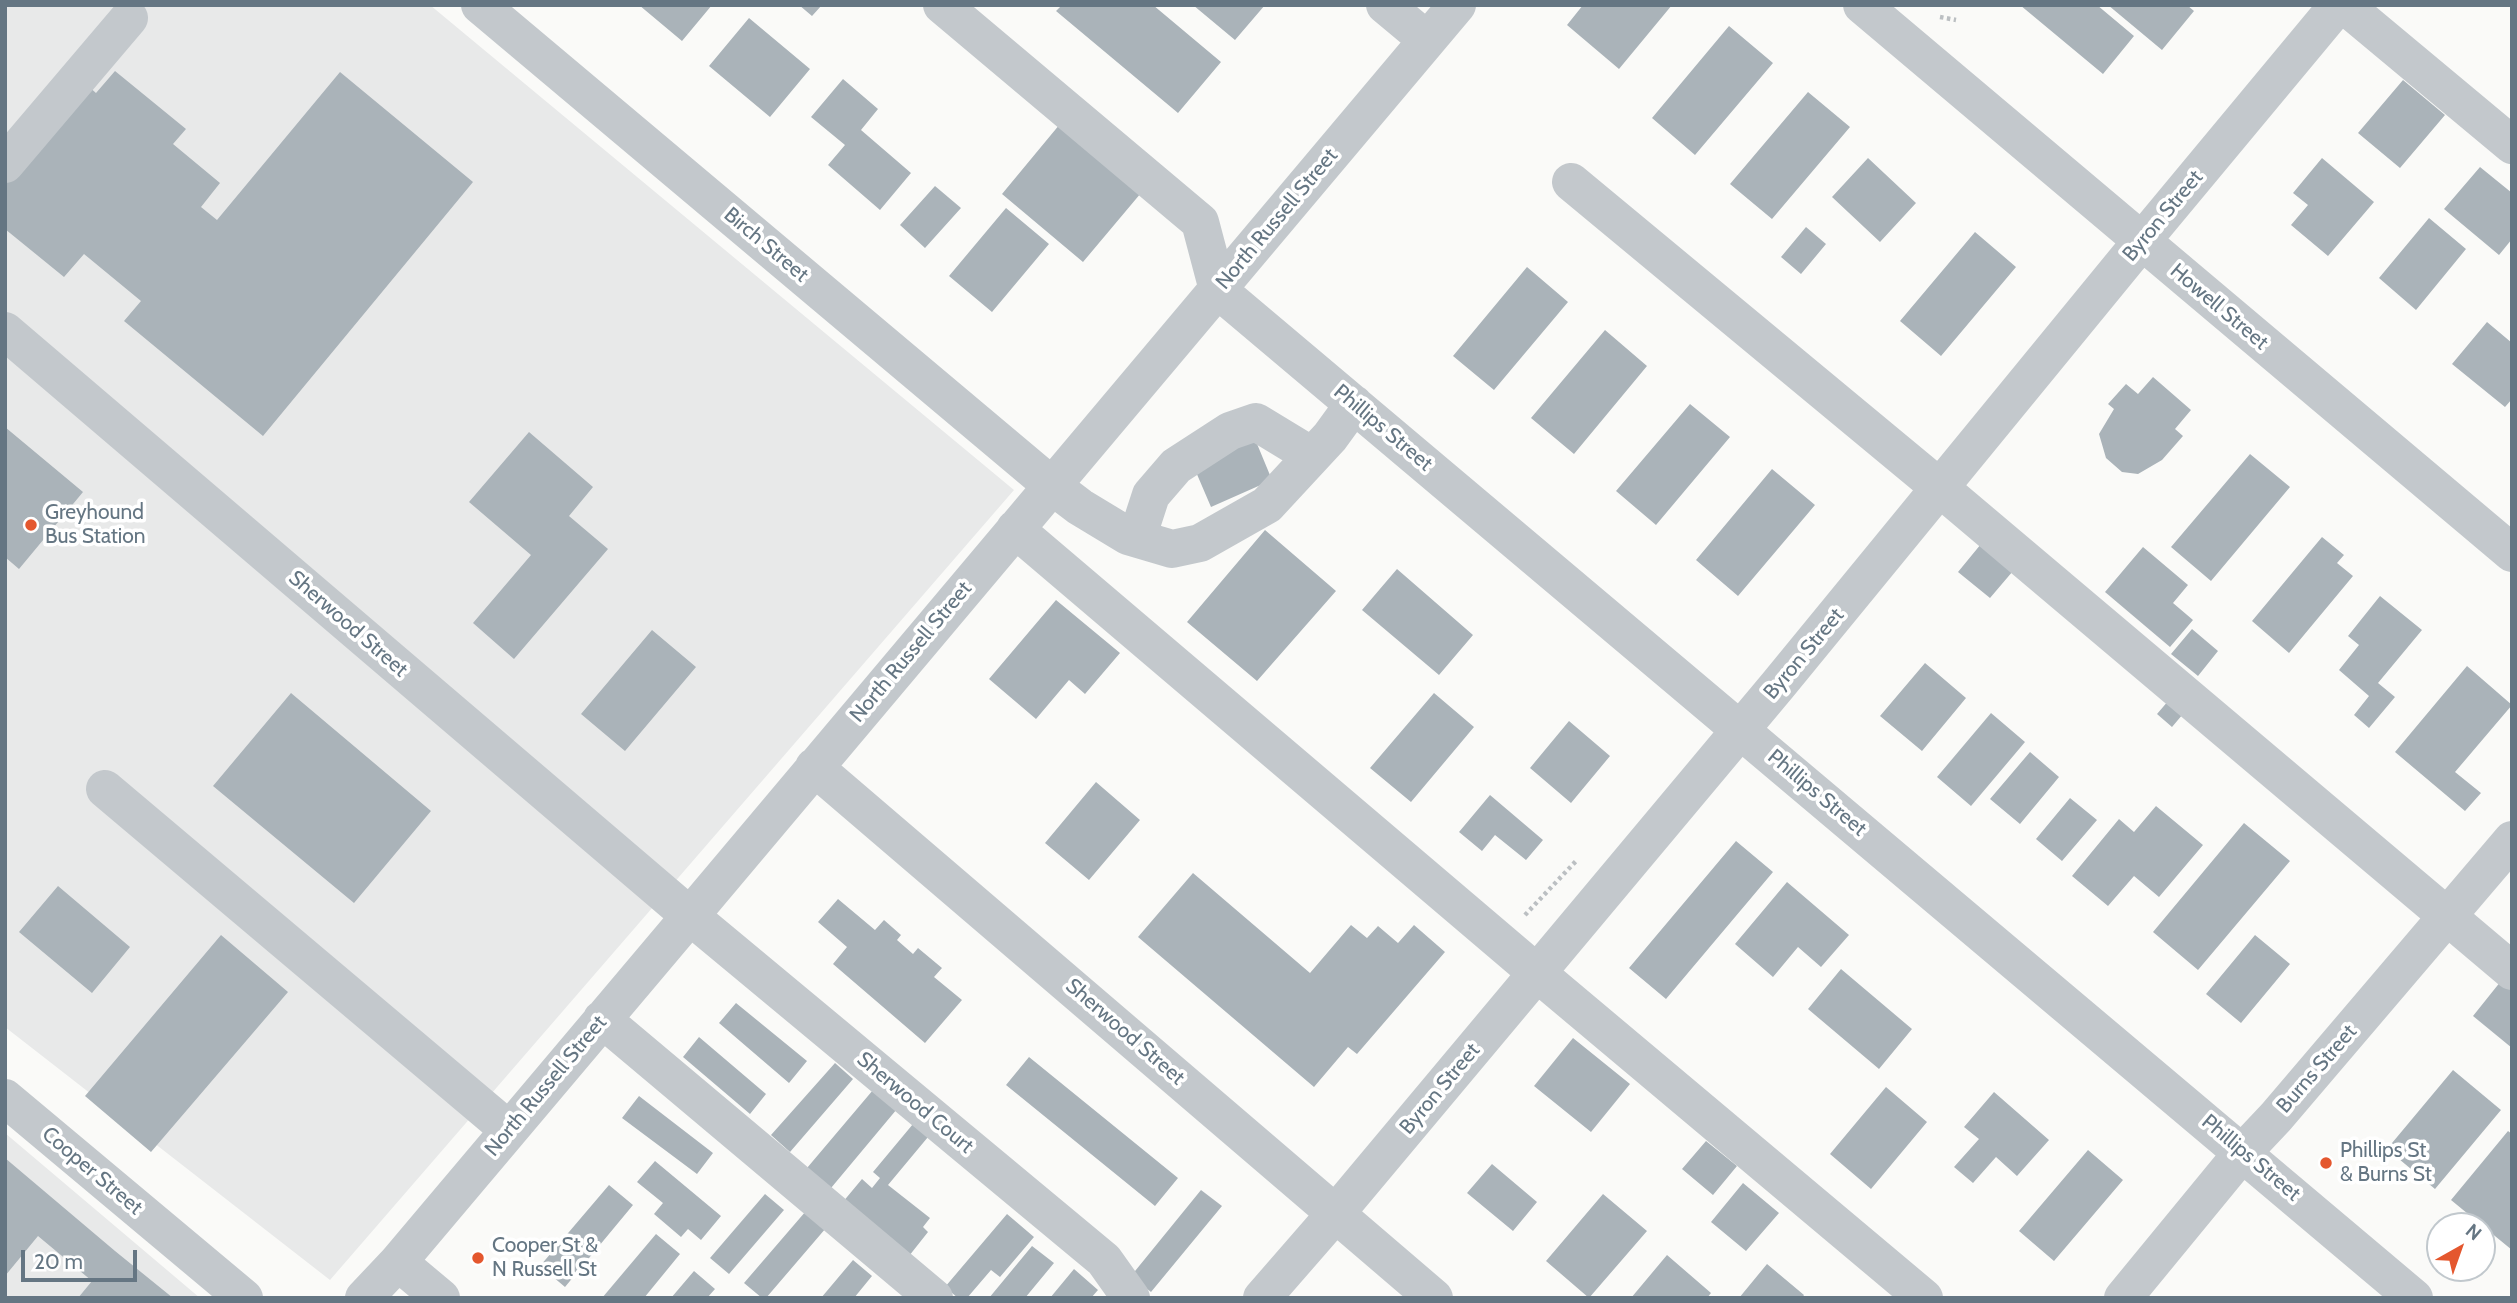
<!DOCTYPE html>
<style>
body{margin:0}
#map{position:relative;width:2517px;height:1303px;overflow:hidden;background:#fafaf8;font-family:Cabin,sans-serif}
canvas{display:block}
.frame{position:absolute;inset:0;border:7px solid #657683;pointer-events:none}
.north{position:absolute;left:2426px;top:1212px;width:70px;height:70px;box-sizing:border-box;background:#fff;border:2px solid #c1c8cd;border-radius:50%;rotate:40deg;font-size:19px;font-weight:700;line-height:28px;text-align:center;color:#657683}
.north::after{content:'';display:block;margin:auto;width:24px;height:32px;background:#e4572e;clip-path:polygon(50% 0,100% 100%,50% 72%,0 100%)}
.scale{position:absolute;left:21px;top:1250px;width:116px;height:32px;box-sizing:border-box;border:4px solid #657683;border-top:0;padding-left:9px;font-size:21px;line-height:24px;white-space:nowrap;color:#657683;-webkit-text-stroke:5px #fff;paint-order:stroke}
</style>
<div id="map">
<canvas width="2517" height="1303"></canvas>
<div class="frame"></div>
<div class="north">N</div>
<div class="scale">20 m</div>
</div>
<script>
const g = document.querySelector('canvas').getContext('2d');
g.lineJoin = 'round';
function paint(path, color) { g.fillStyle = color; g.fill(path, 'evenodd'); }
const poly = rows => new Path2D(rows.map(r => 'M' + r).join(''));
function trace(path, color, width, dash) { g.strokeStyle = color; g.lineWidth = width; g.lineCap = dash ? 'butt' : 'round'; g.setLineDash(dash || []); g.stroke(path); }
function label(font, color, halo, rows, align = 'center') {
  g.font = font + ' Cabin,sans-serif'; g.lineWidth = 7; g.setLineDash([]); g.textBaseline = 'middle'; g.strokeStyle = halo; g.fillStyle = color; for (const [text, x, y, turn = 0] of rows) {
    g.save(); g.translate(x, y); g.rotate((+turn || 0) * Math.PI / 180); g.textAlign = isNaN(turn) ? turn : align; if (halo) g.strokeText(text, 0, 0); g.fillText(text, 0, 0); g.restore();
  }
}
paint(poly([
 [5,5,430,5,1014,490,330,1280,5,1027],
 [5,1133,200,1298,5,1298]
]), '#e8e9e9');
paint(poly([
 [639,5,712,5,682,41],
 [799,5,822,5,812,16],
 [1062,5,1153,5,1221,62,1178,113,1056,11],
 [1193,5,1265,5,1235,40],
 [1583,5,1672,5,1619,69,1567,25],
 [2020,5,2097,5,2134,36,2103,74],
 [2108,5,2187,5,2194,11,2162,50],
 [749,18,810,69,770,117,709,66],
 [1729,26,1773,63,1695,155,1652,118],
 [115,71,186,129,173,144,220,183,201,207,217,220,340,72,473,182,263,436,124,321,141,301,84,254,64,277,5,229,5,172,81,80,96,93],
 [843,79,878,109,861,130,911,173,880,210,828,165,845,145,811,117],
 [2403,80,2445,115,2400,168,2358,133],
 [1808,92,1850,127,1772,219,1730,184],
 [1060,124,1141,193,1083,262,1002,194],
 [1868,158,1916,203,1880,242,1832,197],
 [2322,158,2374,202,2328,256,2291,225,2308,205,2293,193],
 [2480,167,2512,193,2512,239,2499,255,2444,209],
 [935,186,961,208,925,248,900,225],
 [1006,208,1049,244,992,312,949,276],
 [2429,218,2466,249,2416,310,2379,278],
 [1806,227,1826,244,1801,274,1781,257],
 [1975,232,2016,267,1941,356,1900,321],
 [1527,267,1568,302,1494,390,1453,356],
 [2487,322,2512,343,2512,399,2505,407,2452,364],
 [1605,330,1647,366,1574,454,1531,418],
 [2153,377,2191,410,2175,429,2183,436,2162,460,2138,474,2122,472,2106,458,2099,434,2114,409,2108,404,2126,384,2138,394],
 [1690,404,1730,437,1656,525,1616,491],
 [5,427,83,492,19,569,5,557],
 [529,432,593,487,569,516,608,549,514,659,473,623,531,555,469,502],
 [1255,439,1272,480,1211,507,1193,465],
 [2250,454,2290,487,2211,581,2171,547],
 [1772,469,1815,505,1738,596,1696,560],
 [1265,530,1336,591,1257,681,1187,622],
 [2322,537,2344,555,2337,563,2353,576,2289,653,2252,621],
 [1981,544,2013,571,1990,598,1958,572],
 [2143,547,2188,585,2173,603,2193,620,2170,647,2105,592],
 [1397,569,1473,635,1439,675,1362,610],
 [2380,596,2422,630,2378,683,2395,697,2369,728,2354,715,2369,696,2339,670,2359,645,2348,636],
 [1056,600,1120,653,1085,694,1069,680,1036,719,989,679],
 [2192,629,2218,651,2198,676,2171,654],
 [652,630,696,667,625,751,581,714],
 [1925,663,1966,698,1922,751,1880,716],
 [2467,666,2512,705,2455,772,2481,793,2465,811,2395,752],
 [291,693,431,811,354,903,213,786],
 [1434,693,1474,727,1411,802,1370,768],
 [2169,700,2183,714,2172,727,2157,714],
 [1991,713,2025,742,1971,806,1937,777],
 [1569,721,1610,756,1571,803,1530,768],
 [2030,752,2059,777,2020,824,1990,799],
 [1096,782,1140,820,1089,880,1045,843],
 [1490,795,1543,840,1526,860,1495,835,1482,851,1459,832],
 [2070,798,2097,820,2062,861,2036,839],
 [2156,806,2203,845,2159,897,2134,876,2108,906,2072,876,2119,819,2134,832],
 [2244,823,2290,861,2198,970,2153,932],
 [1736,841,1773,872,1666,999,1629,968],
 [1193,873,1310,973,1351,925,1367,938,1378,926,1398,943,1414,925,1445,952,1357,1054,1348,1047,1314,1087,1138,937],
 [1787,882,1849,935,1821,967,1798,947,1773,977,1735,944],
 [58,886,130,947,92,993,19,932],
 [838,899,875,930,884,920,901,935,897,940,913,954,918,948,942,968,934,977,962,1000,925,1043,833,964,847,947,818,922],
 [221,935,288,992,151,1152,85,1096],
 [2255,935,2290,964,2241,1023,2206,994],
 [1841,969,1912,1029,1879,1069,1808,1009],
 [2501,981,2512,990,2512,1048,2473,1016],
 [736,1003,807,1061,789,1083,719,1023],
 [699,1037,766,1094,750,1114,683,1057],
 [1573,1038,1630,1084,1591,1132,1534,1086],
 [1029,1057,1178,1178,1155,1206,1006,1085],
 [835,1063,853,1079,790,1152,771,1135],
 [2453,1070,2501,1110,2435,1189,2387,1149],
 [1886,1087,1927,1122,1871,1189,1830,1154],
 [873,1090,897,1109,831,1188,807,1168],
 [1994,1092,2049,1140,2017,1176,1996,1157,1973,1183,1954,1167,1979,1139,1964,1127],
 [639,1096,713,1153,697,1174,622,1118],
 [913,1124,928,1137,888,1185,930,1218,923,1227,928,1232,909,1256,842,1203,862,1179,872,1188,880,1178,873,1172],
 [2508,1131,2512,1134,2512,1250,2451,1200],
 [1706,1141,1737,1166,1713,1195,1682,1169],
 [2088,1150,2123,1180,2054,1261,2019,1231],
 [5,1158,115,1251,173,1298,78,1298,92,1281,38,1236,5,1276],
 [655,1161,721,1216,701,1240,688,1229,681,1237,654,1214,663,1203,637,1182],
 [1492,1164,1537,1202,1513,1231,1467,1193],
 [1743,1183,1779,1213,1746,1251,1711,1222],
 [609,1185,633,1205,565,1287,540,1266],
 [1201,1190,1222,1206,1151,1292,1131,1276],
 [765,1194,784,1210,729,1274,710,1258],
 [1603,1194,1647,1231,1589,1298,1546,1261],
 [812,1204,832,1221,766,1298,762,1298,744,1283],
 [1007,1214,1034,1237,1000,1277,991,1270,967,1298,958,1298,945,1287],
 [656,1234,680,1254,644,1298,602,1298],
 [1032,1246,1054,1263,1025,1298,989,1298],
 [1667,1255,1711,1293,1707,1298,1631,1298],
 [853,1260,872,1276,854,1298,821,1298],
 [1767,1264,1804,1295,1802,1298,1739,1298],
 [1074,1269,1098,1290,1091,1298,1050,1298],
 [694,1271,715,1289,707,1298,671,1298]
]), '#aab3b9');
trace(poly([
 [1940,17,1956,20],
 [1525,915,1577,860]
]), '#bbbfc2', 4.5, [3.5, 3.5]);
trace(poly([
 [480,5,1051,485,1080,507,1128,536,1172,549,1200,543,1267,505,1330,437,1354,404],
 [942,5,1200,222,1218,290],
 [1385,5,1427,40],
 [1862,5,2512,553],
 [2344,5,2512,145],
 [5,164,129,18],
 [1571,182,1940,488,2512,971],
 [1218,290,2414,1298],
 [5,331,690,916,1104,1260,1131,1298],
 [1015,529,1537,973,1924,1298],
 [1137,538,1151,495,1176,466,1230,431,1256,422,1312,456],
 [814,767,1434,1298],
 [105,789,509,1130],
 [602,1019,934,1298],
 [5,1098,244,1298],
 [398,1262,441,1298],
 [364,1298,398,1262,690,916,1457,5],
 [1262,1298,1336,1213,1778,685,2141,242,2338,5],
 [2123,1298,2243,1152,2276,1117,2512,840]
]), '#c3c8cc', 38);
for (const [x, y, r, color] of [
 [31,525,7,"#e4572e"],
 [2326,1163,7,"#e4572e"],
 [478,1258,7,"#e4572e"]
]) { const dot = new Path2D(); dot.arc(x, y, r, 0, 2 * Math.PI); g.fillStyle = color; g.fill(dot); trace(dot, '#fff', 2.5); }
label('21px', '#657683', '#fff', [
 ["Byron Street",2163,216,-50],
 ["North Russell Street",1277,219,-50],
 ["Birch Street",766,245,40],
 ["Howell Street",2219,307,40],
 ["Phillips Street",1383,428,40],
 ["Sherwood Street",348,624,41],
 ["North Russell Street",911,652,-50],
 ["Byron Street",1804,654,-50],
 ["Phillips Street",1817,793,40],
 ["Sherwood Street",1125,1032,41],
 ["Burns Street",2317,1069,-49],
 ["North Russell Street",546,1086,-50],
 ["Byron Street",1440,1089,-50],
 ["Sherwood Court",915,1103,40],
 ["Phillips Street",2251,1158,40],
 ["Cooper Street",92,1171,40]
]);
label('21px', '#657683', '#fff', [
 ["Greyhound",45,513],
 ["Bus Station",45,537],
 ["Phillips St",2340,1151],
 ["& Burns St",2340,1175],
 ["Cooper St &",492,1246],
 ["N Russell St",492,1270]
], 'left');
</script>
